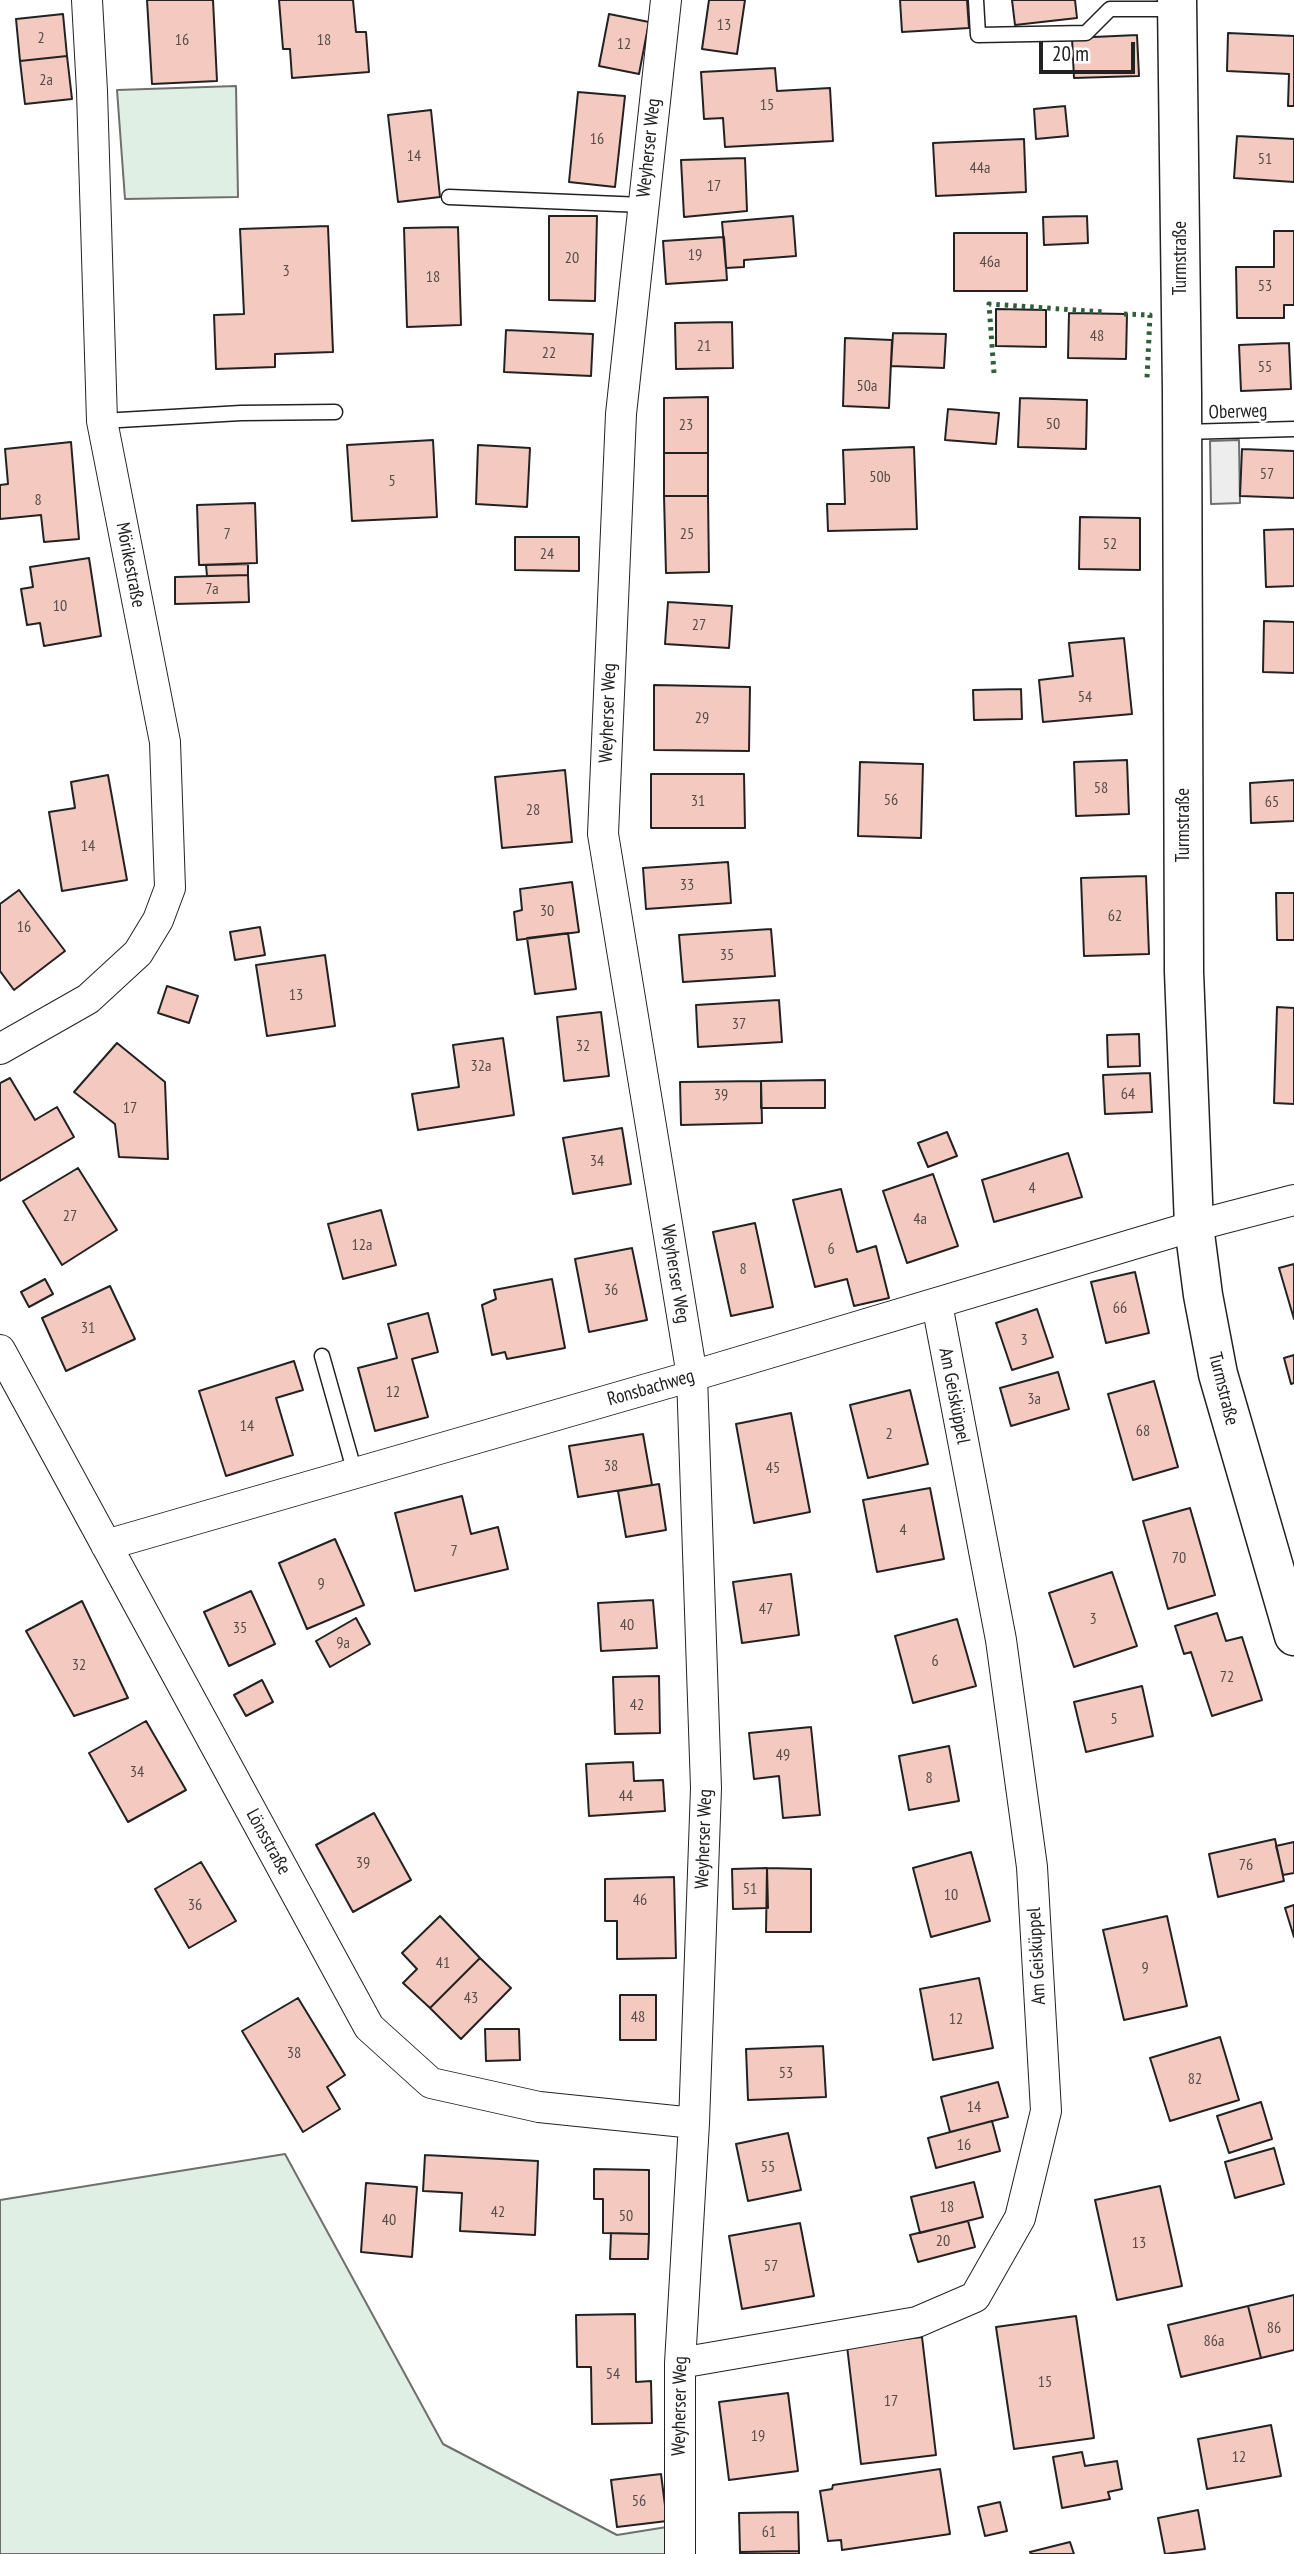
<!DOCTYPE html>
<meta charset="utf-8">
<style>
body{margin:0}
#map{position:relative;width:1294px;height:2554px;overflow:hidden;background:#fff;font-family:"PT Sans Narrow",sans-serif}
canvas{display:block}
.scale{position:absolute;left:1039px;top:42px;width:96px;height:32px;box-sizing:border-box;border:4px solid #222;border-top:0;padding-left:9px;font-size:21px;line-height:24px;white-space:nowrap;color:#222;-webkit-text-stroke:5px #fff;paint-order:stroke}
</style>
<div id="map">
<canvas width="1294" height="2554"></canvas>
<div class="scale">20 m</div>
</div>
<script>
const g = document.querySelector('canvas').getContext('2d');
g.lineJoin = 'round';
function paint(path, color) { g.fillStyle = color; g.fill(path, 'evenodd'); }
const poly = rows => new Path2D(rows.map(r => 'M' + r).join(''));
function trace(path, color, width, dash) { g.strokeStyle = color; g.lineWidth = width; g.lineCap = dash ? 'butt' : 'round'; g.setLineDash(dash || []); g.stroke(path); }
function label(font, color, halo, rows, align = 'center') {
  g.font = font + ' "PT Sans Narrow",sans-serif'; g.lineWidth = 5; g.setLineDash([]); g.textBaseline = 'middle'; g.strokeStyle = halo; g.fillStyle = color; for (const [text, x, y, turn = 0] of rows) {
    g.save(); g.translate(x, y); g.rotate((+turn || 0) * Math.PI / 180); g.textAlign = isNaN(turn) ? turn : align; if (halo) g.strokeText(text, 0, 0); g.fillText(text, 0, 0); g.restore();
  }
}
const green = poly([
 [236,86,238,197,125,199,117,90,236,86],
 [285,2154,443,2444,617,2535,679,2525,680,2554,0,2554,0,2200,285,2154]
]);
paint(green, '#e0efe3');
trace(green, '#6f6f6f', 2);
const parking = poly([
 [1239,440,1240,503,1211,504,1210,441,1239,440]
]);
paint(parking, '#ededed');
trace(parking, '#6f6f6f', 2);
const building = poly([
 [147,0,213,0,217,81,152,84,147,0],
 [279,0,353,0,356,32,366,32,369,72,292,78,290,49,283,49,279,0],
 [709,0,745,0,737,54,702,49,709,0],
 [900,0,967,0,969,28,902,32,900,0],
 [1012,0,1075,0,1077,18,1015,25,1012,0],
 [63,14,67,56,20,61,16,19,63,14],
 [609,14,649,22,639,74,599,66,609,14],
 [1228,33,1294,36,1294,106,1288,106,1289,74,1227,71,1228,33],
 [1137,35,1139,76,1074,78,1072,38,1137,35],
 [67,56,72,99,25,104,20,61,67,56],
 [775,68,777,91,830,88,833,141,725,147,723,118,704,119,701,72,775,68],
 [578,92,625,96,615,187,569,182,578,92],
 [1065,106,1068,136,1036,139,1034,109,1065,106],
 [431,110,440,197,398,202,388,115,431,110],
 [1237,136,1294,139,1294,182,1234,178,1237,136],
 [1024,139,1026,192,936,196,933,143,1024,139],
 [745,158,747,211,684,217,681,160,745,158],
 [549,216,597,216,595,301,549,300,549,216],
 [793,216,796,256,744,260,744,267,726,268,722,222,793,216],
 [1087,216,1088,243,1044,245,1043,217,1087,216],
 [328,226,333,352,275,354,275,367,216,369,214,315,244,314,240,229,328,226],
 [458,227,461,325,407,327,404,228,458,227],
 [1274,231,1294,231,1294,305,1284,305,1284,318,1237,318,1236,267,1274,267,1274,231],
 [954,233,1027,233,1027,291,954,291,954,233],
 [724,237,727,280,666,284,663,241,724,237],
 [996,309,1046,310,1046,347,996,346,996,309],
 [1069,313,1127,314,1126,359,1068,358,1069,313],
 [732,322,733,368,676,369,675,323,732,322],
 [506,330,593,334,591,376,504,372,506,330],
 [893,333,946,334,944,368,891,366,893,333],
 [845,338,892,340,889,408,843,406,845,338],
 [1289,343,1291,389,1241,391,1239,345,1289,343],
 [708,397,708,453,664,453,664,398,708,397],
 [1020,398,1087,400,1086,449,1018,447,1020,398],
 [948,409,999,413,996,444,945,440,948,409],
 [433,440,437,517,352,521,347,445,433,440],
 [71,442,79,539,44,542,41,515,0,519,0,485,8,484,5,449,71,442],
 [478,445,530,448,527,507,476,504,478,445],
 [914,447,917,529,828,531,827,504,845,504,843,450,914,447],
 [1242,449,1294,451,1294,498,1240,496,1242,449],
 [664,453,708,453,708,496,664,496,664,453],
 [664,496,708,496,709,572,666,573,664,496],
 [255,503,257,563,199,565,197,505,255,503],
 [1080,517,1140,518,1140,570,1079,569,1080,517],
 [1294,529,1294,586,1266,587,1264,530,1294,529],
 [515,537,579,537,579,571,515,570,515,537],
 [89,558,101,636,44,646,40,623,27,625,21,589,33,587,30,567,89,558],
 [248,564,248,575,207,576,206,565,248,564],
 [248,575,249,602,175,604,175,577,248,575],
 [668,602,732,606,729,648,665,644,668,602],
 [1264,621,1294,622,1294,673,1263,672,1264,621],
 [1124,638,1132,714,1043,722,1039,680,1073,676,1069,643,1124,638],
 [654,685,750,687,749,751,654,750,654,685],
 [1021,689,1022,719,974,720,973,690,1021,689],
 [1127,760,1129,814,1076,816,1074,762,1127,760],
 [860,762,923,764,921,838,858,836,860,762],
 [565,770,572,842,502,848,495,777,565,770],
 [651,774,744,774,745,828,651,828,651,774],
 [108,775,127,880,62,891,49,812,75,808,71,782,108,775],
 [1294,780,1294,821,1251,823,1250,783,1294,780],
 [728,862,731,903,646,909,643,868,728,862],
 [1146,876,1149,954,1084,956,1081,878,1146,876],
 [572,882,579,932,517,940,514,912,522,910,520,889,572,882],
 [19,890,65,951,14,990,0,971,0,904,19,890],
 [1276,893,1294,893,1294,940,1277,940,1276,893],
 [260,927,265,955,235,960,230,932,260,927],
 [771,929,775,976,683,982,679,935,771,929],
 [568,933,576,989,535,994,527,938,568,933],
 [325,955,335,1026,267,1036,256,965,325,955],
 [167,986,198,996,189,1023,158,1013,167,986],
 [779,1000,782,1042,698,1047,696,1005,779,1000],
 [1277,1007,1294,1008,1294,1104,1274,1103,1277,1007],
 [601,1012,609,1076,564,1081,557,1017,601,1012],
 [1139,1034,1140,1066,1108,1067,1107,1035,1139,1034],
 [503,1038,514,1115,418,1130,412,1094,459,1087,453,1045,503,1038],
 [117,1043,165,1082,168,1159,119,1157,115,1124,74,1092,117,1043],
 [1150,1073,1152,1112,1105,1114,1103,1075,1150,1073],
 [10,1078,35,1120,57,1107,74,1137,0,1181,0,1083,10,1078],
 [825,1080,825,1108,761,1108,761,1081,825,1080],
 [761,1081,762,1123,681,1125,680,1082,761,1081],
 [622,1128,631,1184,573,1194,563,1138,622,1128],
 [947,1132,957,1156,928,1167,918,1143,947,1132],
 [1068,1153,1082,1197,994,1222,982,1180,1068,1153],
 [78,1168,117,1230,62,1265,23,1201,78,1168],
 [933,1174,958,1246,907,1263,883,1191,933,1174],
 [841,1189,857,1252,876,1246,889,1298,854,1306,847,1279,815,1287,793,1200,841,1189],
 [381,1210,396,1265,343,1279,328,1224,381,1210],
 [755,1223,773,1307,731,1316,713,1232,755,1223],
 [632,1248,647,1320,589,1332,575,1259,632,1248],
 [1294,1264,1294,1319,1279,1268,1294,1264],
 [1135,1272,1149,1333,1106,1343,1091,1282,1135,1272],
 [45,1279,53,1294,29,1307,21,1292,45,1279],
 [552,1279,565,1348,507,1359,505,1352,492,1355,482,1305,496,1299,494,1290,552,1279],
 [110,1286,135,1339,66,1371,42,1318,110,1286],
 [1037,1309,1053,1357,1012,1370,996,1323,1037,1309],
 [428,1313,438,1352,412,1359,428,1417,375,1431,358,1368,397,1358,388,1324,428,1313],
 [1294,1355,1294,1383,1291,1384,1284,1358,1294,1355],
 [294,1361,303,1390,276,1398,293,1455,226,1476,199,1391,294,1361],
 [1058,1372,1069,1409,1011,1426,1000,1388,1058,1372],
 [1154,1381,1178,1467,1133,1480,1108,1394,1154,1381],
 [910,1390,928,1464,868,1478,850,1405,910,1390],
 [791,1413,810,1512,754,1523,736,1424,791,1413],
 [643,1434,652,1485,578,1497,569,1446,643,1434],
 [659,1484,666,1530,626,1537,618,1491,659,1484],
 [930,1488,944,1559,877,1572,863,1500,930,1488],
 [462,1496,471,1534,498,1527,508,1569,415,1591,395,1513,462,1496],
 [1190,1508,1215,1595,1168,1609,1143,1521,1190,1508],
 [335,1539,364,1605,307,1629,279,1563,335,1539],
 [1112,1572,1137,1646,1074,1667,1049,1593,1112,1572],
 [791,1574,799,1635,742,1643,733,1582,791,1574],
 [251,1591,275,1644,229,1666,204,1612,251,1591],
 [653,1600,657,1648,601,1651,598,1603,653,1600],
 [82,1601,128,1698,74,1716,26,1631,82,1601],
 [1217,1613,1226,1641,1242,1637,1262,1700,1212,1716,1191,1652,1184,1654,1175,1626,1217,1613],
 [356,1618,370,1644,330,1667,316,1641,356,1618],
 [957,1619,976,1686,913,1703,895,1636,957,1619],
 [659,1676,660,1733,615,1734,613,1677,659,1676],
 [262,1680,273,1702,246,1716,234,1695,262,1680],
 [1142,1686,1153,1736,1086,1752,1074,1702,1142,1686],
 [146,1721,186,1790,128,1822,89,1753,146,1721],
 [811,1727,820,1815,783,1818,779,1776,754,1779,749,1733,811,1727],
 [949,1746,959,1801,909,1810,899,1756,949,1746],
 [633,1762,634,1781,663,1780,665,1811,589,1816,586,1764,633,1762],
 [374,1813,411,1880,353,1912,316,1845,374,1813],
 [1275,1839,1284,1881,1218,1897,1209,1854,1275,1839],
 [1294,1842,1294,1873,1283,1875,1276,1846,1294,1842],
 [971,1852,990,1921,931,1937,913,1868,971,1852],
 [201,1862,236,1921,189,1948,155,1889,201,1862],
 [767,1868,768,1908,733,1909,732,1869,767,1868],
 [767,1868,811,1869,811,1932,766,1932,767,1868],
 [674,1877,676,1958,617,1959,617,1921,605,1921,605,1879,674,1877],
 [1294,1905,1294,1937,1285,1908,1294,1905],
 [440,1916,480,1958,430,2008,403,1983,417,1969,402,1953,440,1916],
 [1167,1916,1187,2006,1124,2020,1103,1930,1167,1916],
 [480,1958,511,1988,461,2039,430,2008,480,1958],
 [979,1978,993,2048,933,2060,920,1989,979,1978],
 [620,1995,656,1995,656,2040,620,2040,620,1995],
 [298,1998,345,2075,327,2087,340,2109,303,2132,242,2031,298,1998],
 [485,2029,519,2029,520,2060,486,2061,485,2029],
 [1220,2037,1239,2100,1170,2121,1150,2058,1220,2037],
 [823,2046,826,2097,748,2100,746,2049,823,2046],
 [998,2082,1008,2117,950,2132,941,2097,998,2082],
 [1261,2102,1272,2139,1229,2153,1217,2116,1261,2102],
 [992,2121,1000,2151,936,2168,928,2138,992,2121],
 [788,2133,801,2190,748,2201,736,2144,788,2133],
 [1274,2148,1284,2184,1235,2198,1225,2162,1274,2148],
 [425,2155,538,2161,535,2235,460,2231,462,2193,423,2191,425,2155],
 [594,2169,649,2170,649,2234,603,2233,603,2199,594,2199,594,2169],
 [974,2182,983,2217,920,2233,911,2197,974,2182],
 [366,2183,417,2187,412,2257,361,2252,366,2183],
 [1160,2186,1182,2286,1117,2300,1095,2200,1160,2186],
 [968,2221,975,2247,918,2262,910,2235,968,2221],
 [800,2223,814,2296,742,2309,729,2236,800,2223],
 [611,2233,649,2234,648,2259,610,2259,611,2233],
 [1294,2295,1294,2350,1261,2358,1248,2306,1294,2295],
 [1248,2306,1261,2358,1181,2377,1168,2325,1248,2306],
 [635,2314,636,2382,651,2381,652,2423,592,2424,591,2367,577,2367,576,2315,635,2314],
 [1076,2316,1094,2438,1014,2449,996,2327,1076,2316],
 [922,2337,936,2455,861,2464,847,2346,922,2337],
 [788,2393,798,2471,729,2480,719,2402,788,2393],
 [1271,2425,1281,2476,1207,2489,1198,2439,1271,2425],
 [1082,2452,1085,2466,1117,2461,1122,2489,1108,2492,1110,2499,1062,2508,1053,2457,1082,2452],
 [940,2469,950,2534,842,2550,841,2540,828,2541,820,2491,832,2489,833,2485,940,2469],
 [661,2474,667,2521,617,2527,611,2480,661,2474],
 [1000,2502,1007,2531,985,2536,978,2507,1000,2502],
 [1198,2510,1205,2549,1165,2554,1158,2518,1198,2510],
 [798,2512,799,2551,740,2552,739,2513,798,2512],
 [1070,2542,1074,2554,1031,2554,1030,2552,1070,2542],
 [799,2551,799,2554,740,2554,740,2552,799,2551]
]);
paint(building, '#f3c9c0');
trace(building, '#222', 2);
const service = poly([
 [976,0,978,35,1086,33,1110,9,1175,9],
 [449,197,643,205],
 [102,421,241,413,335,412],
 [1183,432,1294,429],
 [322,1356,355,1473]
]);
const minor = poly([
 [666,0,621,414,603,834,692,1376,706,1788,694,2123,680,2363,680,2554],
 [0,1049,88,999,138,953,158,920,170,888,165,742,102,421,92,91,87,0],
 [0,1350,369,2027,431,2083,539,2107,694,2123],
 [106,1545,692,1376,1194,1226,1294,1200],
 [680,2363,917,2322,975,2297,1020,2218,1046,2111,1032,1867,1001,1640,937,1304]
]);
const secondary = poly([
 [1177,0,1182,392,1184,972,1194,1226,1203,1295,1218,1374,1294,1636]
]);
trace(service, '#222', 17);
trace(minor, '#222', 32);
trace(secondary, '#222', 41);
trace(service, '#fff', 14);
trace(minor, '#fff', 30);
trace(secondary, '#fff', 38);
trace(poly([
 [1124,314,1150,315,1147,378],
 [994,373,989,304,1104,312]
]), '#2f5e38', 5, [3.5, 5]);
label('16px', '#564c4a', null, [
 ["13",724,25],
 ["2",41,38],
 ["16",182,40],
 ["18",324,40],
 ["12",624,44],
 ["2a",46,80],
 ["15",767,105],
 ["16",597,139],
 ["14",414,156],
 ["51",1265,159],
 ["44a",980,168],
 ["17",714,186],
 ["19",695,255],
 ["20",572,258],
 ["46a",990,262],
 ["3",286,271],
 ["18",433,277],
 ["53",1265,286],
 ["48",1097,336],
 ["21",704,346],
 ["22",549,353],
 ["55",1265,367],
 ["50a",867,386],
 ["50",1053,424],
 ["23",686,425],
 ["57",1267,474],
 ["50b",880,477],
 ["5",392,481],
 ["8",38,500],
 ["7",227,534],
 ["25",687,534],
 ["52",1110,544],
 ["24",547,554],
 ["7a",212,589],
 ["10",60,606],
 ["27",699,625],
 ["54",1085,697],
 ["29",702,718],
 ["58",1101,788],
 ["56",891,800],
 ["31",698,801],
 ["65",1272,802],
 ["28",533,810],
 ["14",88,846],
 ["33",687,885],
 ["30",547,911],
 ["62",1115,916],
 ["16",24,927],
 ["35",727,955],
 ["13",296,995],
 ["37",739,1024],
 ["32",583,1046],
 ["32a",481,1066],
 ["64",1128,1094],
 ["39",721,1095],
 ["17",130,1108],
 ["34",597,1161],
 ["4",1032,1188],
 ["27",70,1216],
 ["4a",920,1219],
 ["12a",362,1245],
 ["6",831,1249],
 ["8",743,1269],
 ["36",611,1290],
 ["66",1120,1308],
 ["31",88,1328],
 ["3",1024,1340],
 ["12",393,1392],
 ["3a",1034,1399],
 ["14",247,1426],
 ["68",1143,1431],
 ["2",889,1434],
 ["38",611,1466],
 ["45",773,1468],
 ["4",903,1530],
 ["7",454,1551],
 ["70",1179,1558],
 ["9",321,1584],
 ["47",766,1609],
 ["3",1093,1619],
 ["40",627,1625],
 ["35",240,1628],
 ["9a",343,1643],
 ["6",935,1661],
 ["32",79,1665],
 ["72",1227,1677],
 ["42",637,1705],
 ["5",1114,1719],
 ["49",783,1755],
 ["34",137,1772],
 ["8",929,1778],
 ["44",626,1796],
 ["39",363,1863],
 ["76",1246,1865],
 ["51",750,1889],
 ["10",951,1895],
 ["46",640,1900],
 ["36",195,1905],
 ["41",443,1963],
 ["9",1145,1968],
 ["43",471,1998],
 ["48",638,2017],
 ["12",956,2019],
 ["38",294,2053],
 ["53",786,2073],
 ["82",1195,2079],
 ["14",974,2107],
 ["16",964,2145],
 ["55",768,2167],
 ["18",947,2207],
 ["42",498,2212],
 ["50",626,2216],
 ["40",389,2220],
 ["20",943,2241],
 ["13",1139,2243],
 ["57",771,2266],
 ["86",1274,2328],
 ["86a",1214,2341],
 ["54",613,2374],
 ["15",1045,2382],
 ["17",891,2401],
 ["19",758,2436],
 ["12",1239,2457],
 ["56",639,2501],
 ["61",769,2532]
]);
label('19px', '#222', '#fff', [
 ["Weyherser Weg",649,148,-84],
 ["Turmstraße",1181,258,-90],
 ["Oberweg",1238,412,-2],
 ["Mörikestraße",130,565,79],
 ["Weyherser Weg",608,713,-88],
 ["Turmstraße",1184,825,-90],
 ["Weyherser Weg",675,1274,81],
 ["Ronsbachweg",651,1388,-16],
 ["Turmstraße",1223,1389,76],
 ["Am Geisküppel",954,1396,79],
 ["Weyherser Weg",704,1839,-88],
 ["Lönsstraße",268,1842,61],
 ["Am Geisküppel",1037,1956,-93],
 ["Weyherser Weg",680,2406,-89]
]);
</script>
